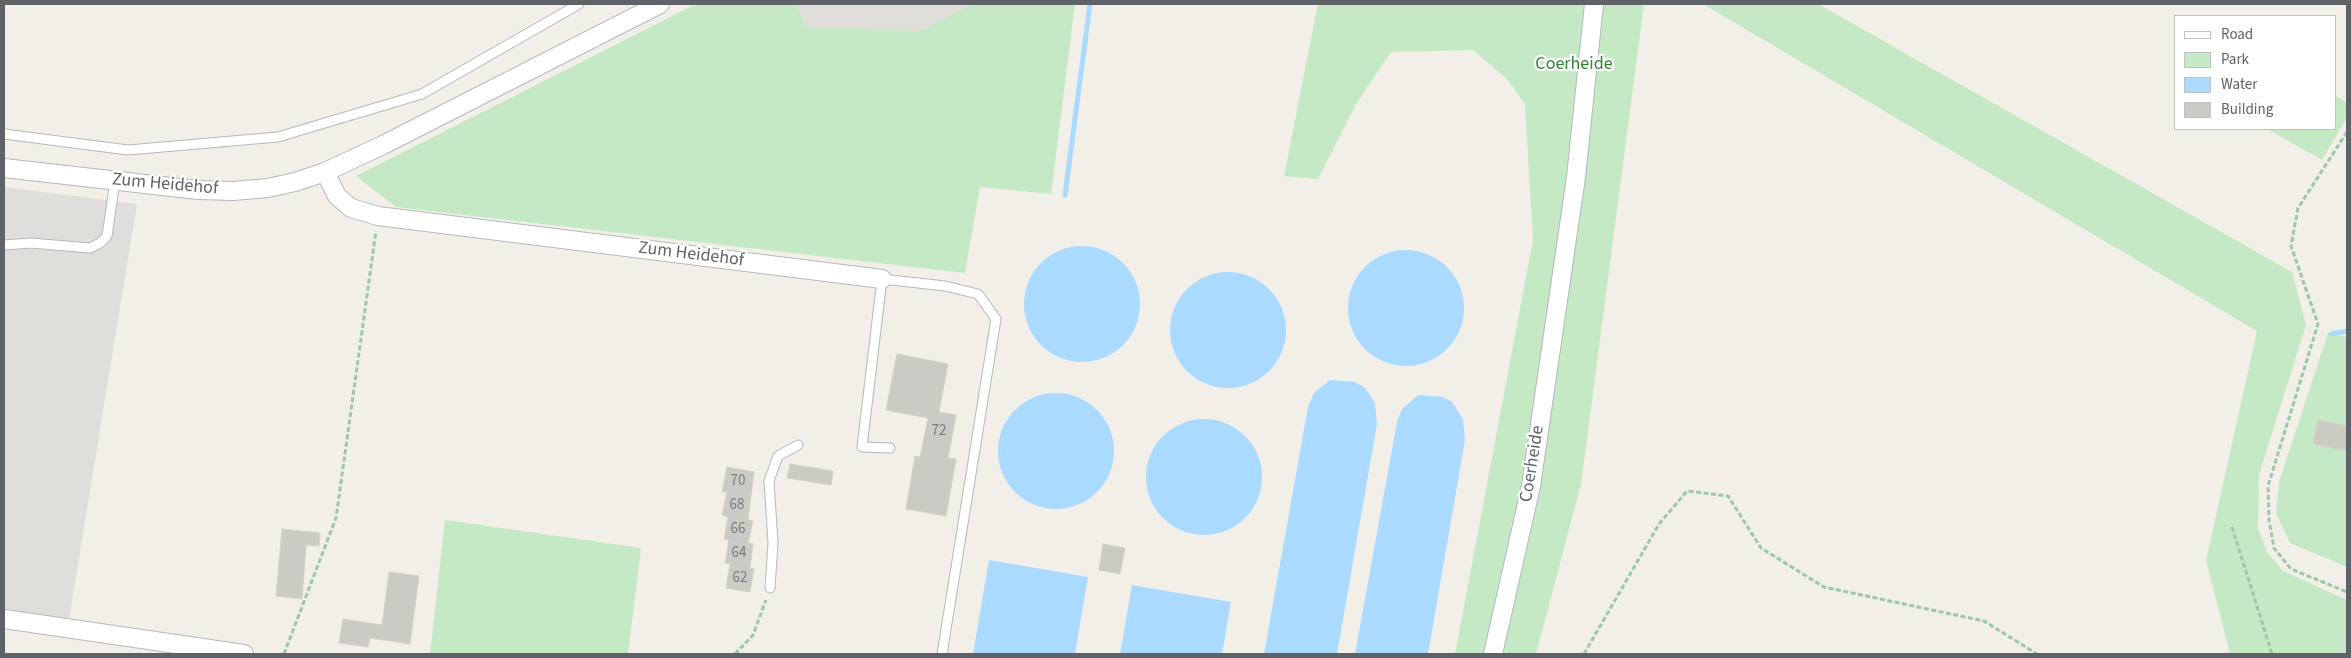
<!DOCTYPE html>
<style>
body{margin:0}
#map{position:relative;width:2351px;height:658px;overflow:hidden;background:#f1efe8;font-family:"Source Sans 3",sans-serif}
canvas{display:block}
.frame{position:absolute;inset:0;border:5px solid #5f6368;pointer-events:none}
.legend{position:absolute;left:2174px;top:15px;width:162px;height:115px;box-sizing:border-box;background:#fff;border:1px solid #bfc1c3;margin:0;padding:6px 9px;list-style:none;font-size:15px;color:#5f6368}
.legend li{display:flex;align-items:center;gap:10px;height:25px}
.legend b{width:25px;border:1px solid #bfc1c3}
</style>
<div id="map">
<canvas width="2351" height="658"></canvas>
<div class="frame"></div>
<ul class="legend">
<li><b style="height:6px;background:#fff"></b>Road</li>
<li><b style="height:14px;background:#c5e8c5"></b>Park</li>
<li><b style="height:14px;background:#aadaff"></b>Water</li>
<li><b style="height:14px;background:#cccac5"></b>Building</li>
</ul>
</div>
<script>
const g = document.querySelector('canvas').getContext('2d');
g.lineJoin = 'round';
function paint(path, color) { g.fillStyle = color; g.fill(path, 'evenodd'); }
const poly = rows => new Path2D(rows.map(r => 'M' + r).join(''));
function trace(path, color, width, dash) { g.strokeStyle = color; g.lineWidth = width; g.lineCap = dash ? 'butt' : 'round'; g.setLineDash(dash || []); g.stroke(path); }
function label(font, color, halo, rows, align = 'center') {
  g.font = font + ' "Source Sans 3",sans-serif'; g.lineWidth = 4.5; g.setLineDash([]); g.textBaseline = 'middle'; g.strokeStyle = halo; g.fillStyle = color; for (const [text, x, y, turn = 0] of rows) {
    g.save(); g.translate(x, y); g.rotate((+turn || 0) * Math.PI / 180); g.textAlign = isNaN(turn) ? turn : align; if (halo) g.strokeText(text, 0, 0); g.fillText(text, 0, 0); g.restore();
  }
}
paint(poly([
 [796,4,972,4,921,31,807,27],
 [4,187,137,204,69,619,4,610]
]), '#e0deda');
paint(poly([
 [696,4,796,4,807,27,921,31,972,4,1075,4,1051,194,980,187,965,273,396,207,356,176],
 [1318,4,1644,4,1581,484,1536,654,1455,654,1533,240,1525,104,1506,78,1473,50,1391,52,1356,104,1318,179,1284,176],
 [1703,4,1818,4,2292,272,2306,325,2259,475,2258,528,2267,552,2283,571,2347,600,2347,654,2230,654,2206,560,2257,331],
 [2335,95,2347,103,2347,117,2322,160,2267,129,2335,129],
 [2328,333,2347,337,2347,567,2290,543,2276,513,2279,482],
 [445,520,641,548,628,654,430,654]
]), '#c5e8c5');
paint(poly([
 '1024 304a58 58 0 1 1 116 0a58 58 0 1 1-116 0Z',
 '1348 308a58 58 0 1 1 116 0a58 58 0 1 1-116 0Z',
 '1170 330a58 58 0 1 1 116 0a58 58 0 1 1-116 0Z',
 [1330,380,1355,382,1364,387,1375,403,1377,424,1337,654,1264,654,1308,407,1314,393],
 '998 451a58 58 0 1 1 116 0a58 58 0 1 1-116 0Z',
 [1418,395,1443,397,1452,402,1463,419,1465,440,1428,654,1355,654,1397,422,1402,409],
 '1146 477a58 58 0 1 1 116 0a58 58 0 1 1-116 0Z',
 [989,560,1088,577,1075,654,973,654],
 [1132,585,1231,602,1222,654,1120,654]
]), '#aadaff');
trace(poly([
 [1065,195,1090,4],
 [2331,334,2347,331]
]), '#aadaff', 5);
const building = poly([
 [897,354,948,364,939,412,956,415,948,458,956,459,946,516,906,509,915,456,920,457,928,418,886,410,897,354],
 [2318,420,2347,426,2347,451,2313,444,2318,420],
 [790,464,833,471,831,485,787,478,790,464],
 [727,467,754,472,748,520,753,521,748,543,753,544,750,568,754,569,750,592,726,588,730,564,725,563,729,540,724,539,728,517,722,515,727,492,722,492,727,467],
 [282,529,320,533,319,546,306,545,302,599,276,596,282,529],
 [1103,544,1125,548,1120,574,1099,570,1103,544],
 [389,572,419,576,410,644,370,638,368,647,339,643,343,619,382,625,389,572]
]);
paint(building, '#cccac5');
trace(building, '#d6d1c6', 1);
const service = poly([
 [4,134,128,150,278,137,422,94,579,4],
 [4,245,31,243,90,248,100,243,107,236,115,181],
 [890,448,862,447,882,279,945,286,978,294,996,319,942,654],
 [770,588,773,543,769,481,778,456,798,445]
]);
const minor = poly([
 [4,168,198,190,233,191,268,188,295,182,325,172,383,145,660,4],
 [325,172,337,196,351,208,378,216,882,279],
 [4,619,244,654],
 [1493,654,1531,486,1576,177,1594,4]
]);
trace(service, '#b5b8bc', 11);
trace(minor, '#b5b8bc', 20);
trace(poly([
 [2347,132,2298,208,2291,246,2318,324,2268,486,2269,520,2274,548,2291,569,2347,592],
 [2232,527,2272,654],
 [284,654,336,518,376,231],
 [735,654,753,635,766,600],
 [1584,654,1659,524,1687,491,1728,496,1761,548,1824,587,1984,621,2037,654]
]), '#9cc7a9', 3, [5, 2.5]);
trace(service, '#fff', 9);
trace(minor, '#fff', 18);
label('15px', '#7a7d7f', null, [
 ["72",939,432],
 ["70",738,482],
 ["68",737,506],
 ["66",738,530],
 ["64",739,554],
 ["62",740,579]
]);
label('18px', '#348238', '#fff', [
 ["Coerheide",1574,65]
]);
label('18px', '#5f6368', '#fff', [
 ["Zum Heidehof",165,185,5],
 ["Zum Heidehof",691,255,7],
 ["Coerheide",1533,464,-81]
]);
</script>
